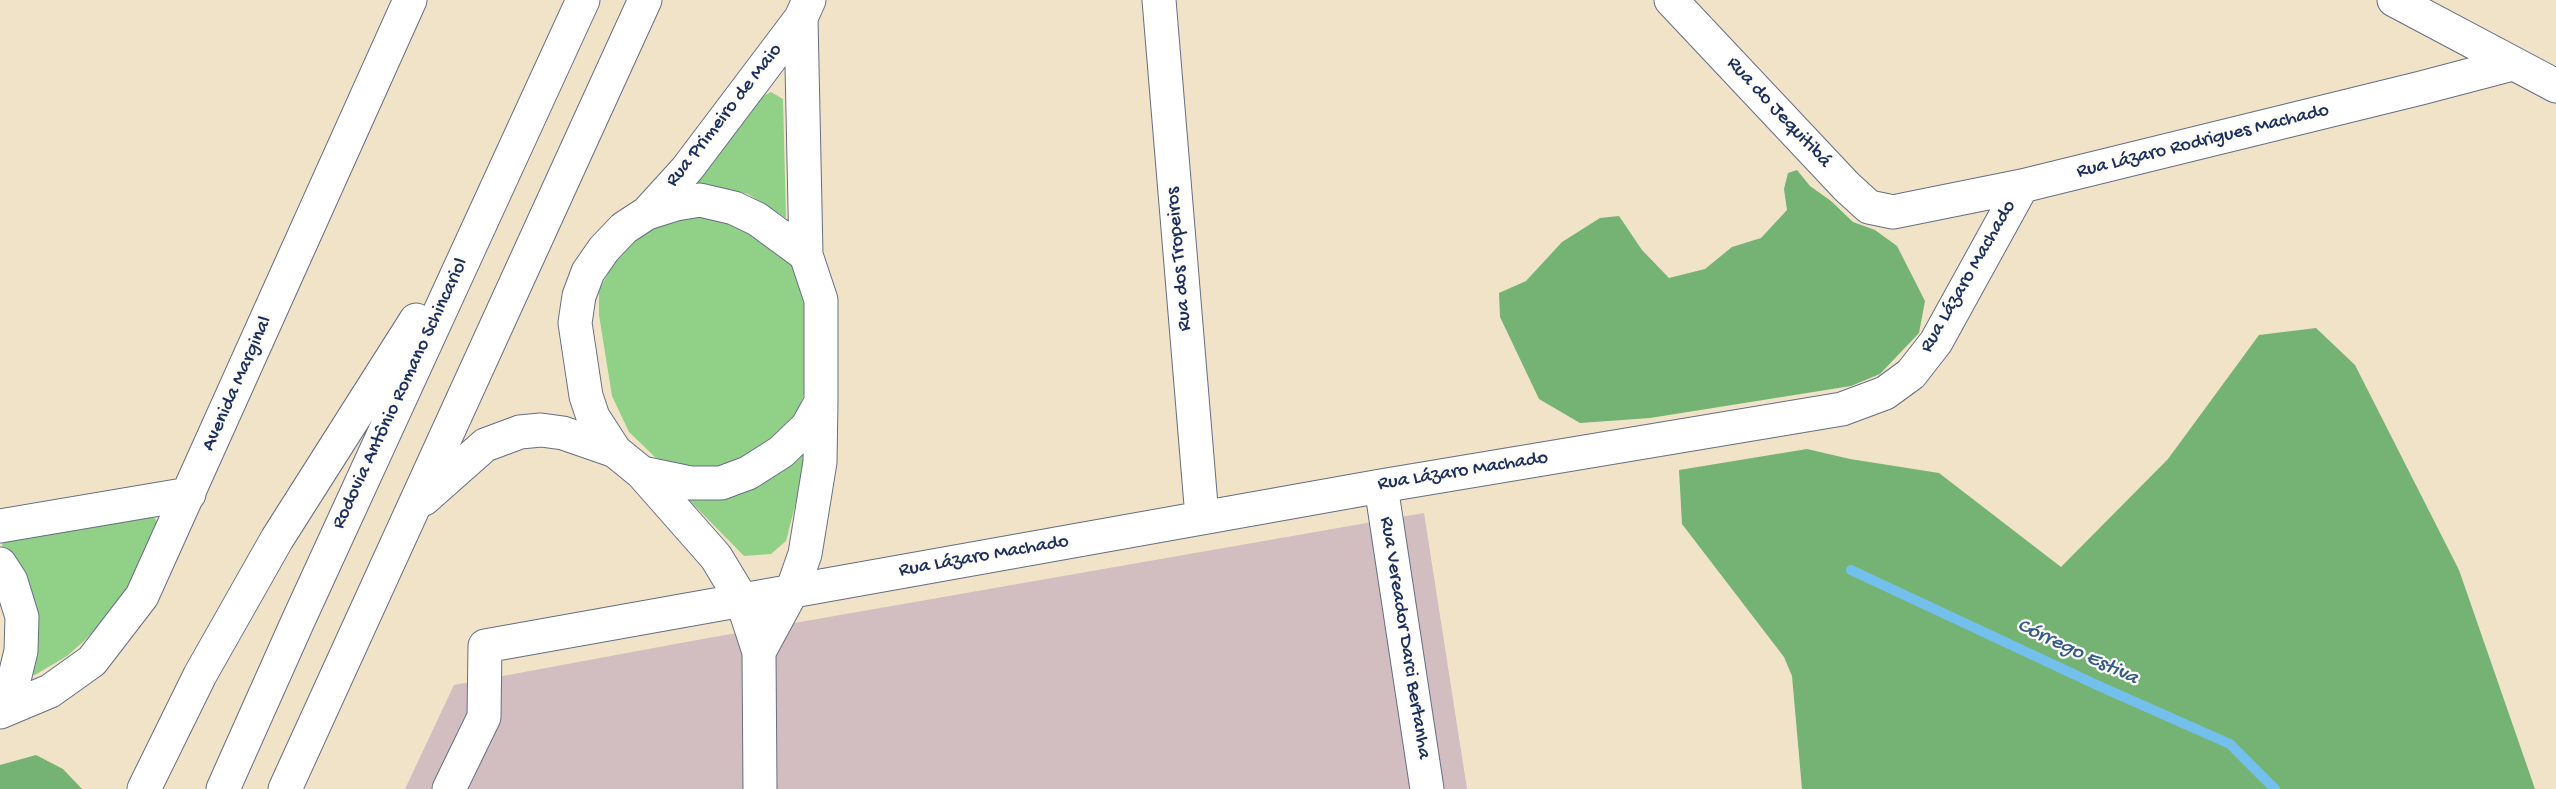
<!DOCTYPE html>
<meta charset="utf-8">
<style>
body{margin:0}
canvas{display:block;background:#f0e3c7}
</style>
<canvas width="2556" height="789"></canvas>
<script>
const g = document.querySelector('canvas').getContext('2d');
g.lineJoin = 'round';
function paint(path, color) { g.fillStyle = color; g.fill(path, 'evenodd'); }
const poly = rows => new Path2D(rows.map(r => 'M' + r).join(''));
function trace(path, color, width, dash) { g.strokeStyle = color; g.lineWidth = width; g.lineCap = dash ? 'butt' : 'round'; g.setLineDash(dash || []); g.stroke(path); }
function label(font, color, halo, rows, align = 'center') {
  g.font = font + ' "Gochi Hand",sans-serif'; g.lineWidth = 4.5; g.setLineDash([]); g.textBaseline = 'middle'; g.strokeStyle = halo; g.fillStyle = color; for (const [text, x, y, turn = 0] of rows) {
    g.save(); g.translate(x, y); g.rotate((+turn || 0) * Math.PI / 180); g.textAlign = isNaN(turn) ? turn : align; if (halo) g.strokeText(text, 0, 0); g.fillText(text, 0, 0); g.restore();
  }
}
paint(poly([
 [1424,513,1467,789,405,789,454,685,697,640]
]), '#d2bec1');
paint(poly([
 [771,92,783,99,786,218,748,194,696,182,761,97],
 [686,216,725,216,793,260,808,307,809,380,798,411,774,441,732,464,691,471,655,457,629,432,612,396,599,315,599,290,619,253,648,228],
 [803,449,803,475,786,541,771,554,744,556,686,497],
 [141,514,155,518,158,527,144,561,116,606,84,641,67,656,35,675,28,674,10,557,2,547,3,541]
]), '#91d187');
paint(poly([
 [1797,170,1810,186,1831,201,1853,222,1875,230,1897,246,1925,301,1919,333,1880,374,1851,386,1650,418,1580,423,1539,399,1500,317,1499,293,1526,281,1562,242,1600,218,1619,216,1642,250,1669,278,1705,269,1732,247,1761,238,1787,210,1784,189,1788,173],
 [2316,328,2355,365,2459,570,2535,789,1802,789,1792,676,1784,657,1682,524,1679,470,1807,449,1850,459,1939,473,2061,567,2168,459,2259,335],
 [36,755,63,769,82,789,0,789,0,765]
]), '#74b374');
trace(poly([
 [1851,570,2099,686,2230,744,2275,789]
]), '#73c0ed', 10);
const minor = poly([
 [1159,0,1202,517],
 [1671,0,1847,187,1869,207,1893,212,2022,186,2421,88,2512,64],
 [2394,0,2556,86],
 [801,18,806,255],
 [647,213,687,169,801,18,809,0],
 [642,473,690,483,721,483,748,473,781,452,807,427,821,402,821,300,806,255,757,219,734,208,700,200,676,204,647,213,624,228,604,249,588,272,579,296,575,323,586,396,593,417,615,451,642,473,716,557,742,600,759,652,760,789],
 [1381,486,1427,789],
 [0,526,189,494],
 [0,564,11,581,22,617,21,651,14,680,0,707],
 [759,652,792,591,805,554,820,462,821,402],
 [0,712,50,691,92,661,142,596,410,0],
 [449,789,484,717,485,646,1381,486,1842,409,1885,393,1911,374,1936,342,2022,186]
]);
const highway = poly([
 [424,499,485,445,520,432,541,430,563,433,615,451],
 [144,789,200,675,277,539,416,320],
 [223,789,298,621,583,0],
 [285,789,645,0]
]);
trace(minor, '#666e83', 35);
trace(highway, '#666e83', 35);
trace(minor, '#fff', 33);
trace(highway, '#fff', 33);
label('20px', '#1b2f5e', '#fdfcf7', [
 ["Rua do Jequitibá",1778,113,47],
 ["Rua Primeiro de Maio",725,116,-52],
 ["Rua Lázaro Rodrigues Machado",2203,142,-14],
 ["Rua dos Tropeiros",1180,259,-95],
 ["Rua Lázaro Machado",1969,277,-60],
 ["Avenida Marginal",238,384,-66],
 ["Rodovia Antônio Romano Schincariol",401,394,-65],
 ["Rua Lázaro Machado",1463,472,-9],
 ["Rua Lázaro Machado",984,557,-10],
 ["Rua Vereador Darci Bertanha",1404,638,81]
]);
label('italic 21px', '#355a89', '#fdfcf7', [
 ["Córrego Estiva",2077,653,25]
]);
</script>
